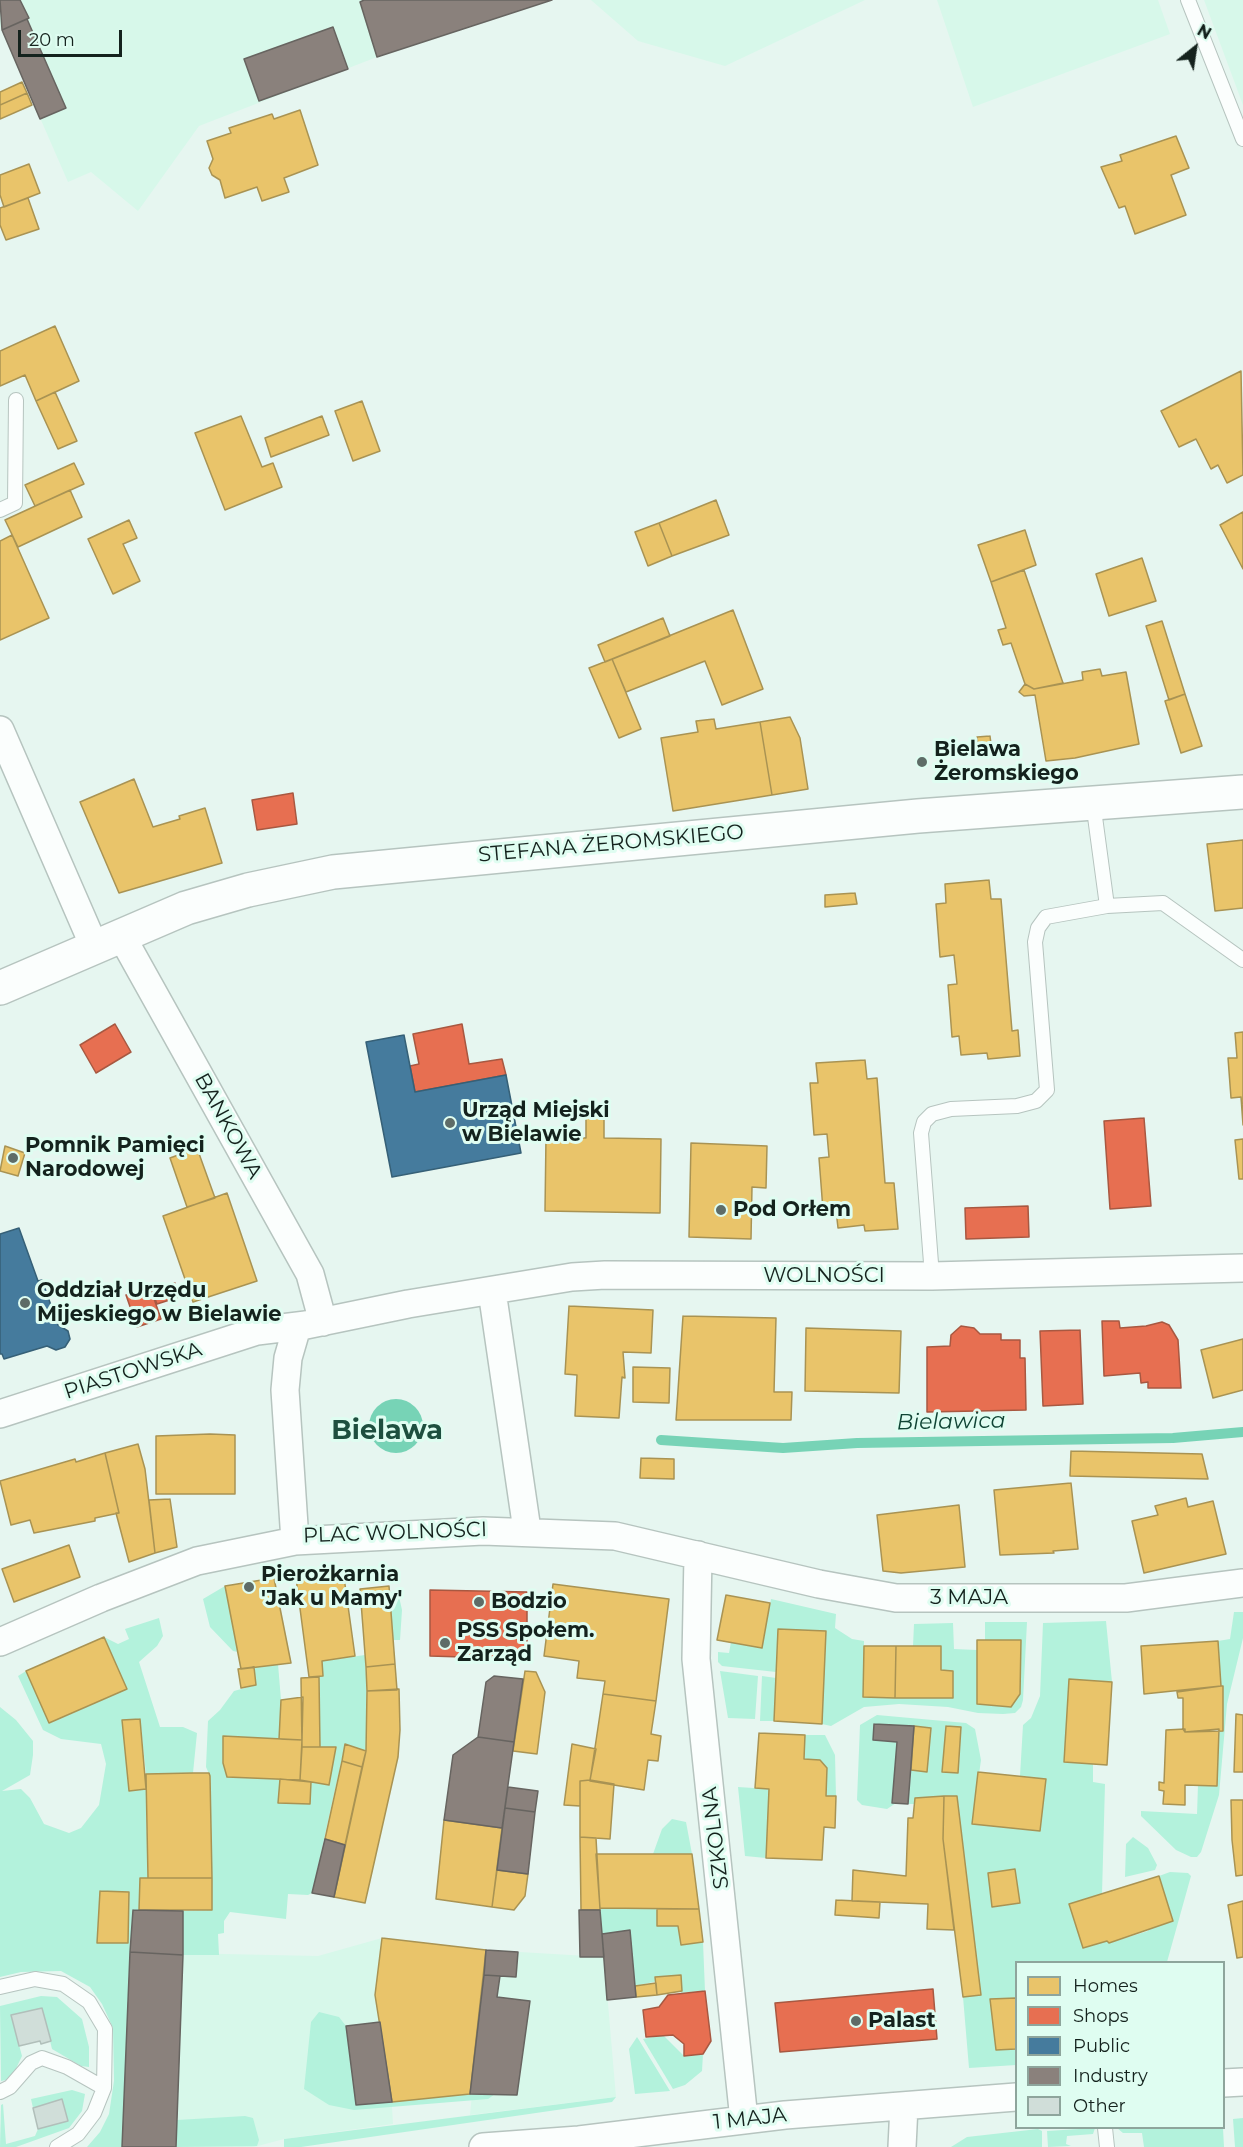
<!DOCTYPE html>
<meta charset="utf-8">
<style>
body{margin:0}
#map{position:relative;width:1243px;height:2147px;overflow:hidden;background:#e6f6f0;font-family:Montserrat,sans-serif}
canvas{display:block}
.legend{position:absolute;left:1015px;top:1961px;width:210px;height:168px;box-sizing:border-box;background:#dffdf1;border:2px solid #8ea59c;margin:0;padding:8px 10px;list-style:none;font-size:18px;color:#14221d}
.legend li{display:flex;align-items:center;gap:12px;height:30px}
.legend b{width:30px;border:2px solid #8ea59c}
.north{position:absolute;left:1165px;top:18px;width:60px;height:60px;-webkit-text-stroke:4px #dffdf1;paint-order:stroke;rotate:30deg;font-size:16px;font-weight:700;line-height:24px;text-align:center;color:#14221d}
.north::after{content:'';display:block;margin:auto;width:21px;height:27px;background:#14221d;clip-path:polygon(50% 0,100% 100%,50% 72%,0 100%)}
.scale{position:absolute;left:18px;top:30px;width:104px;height:27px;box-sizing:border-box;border:3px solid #14221d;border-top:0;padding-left:8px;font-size:18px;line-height:21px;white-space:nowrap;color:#14221d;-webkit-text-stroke:4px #dffdf1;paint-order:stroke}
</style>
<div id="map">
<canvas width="1243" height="2147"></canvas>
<ul class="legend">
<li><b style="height:16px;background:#e9c46a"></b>Homes</li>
<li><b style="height:16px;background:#e76f51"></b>Shops</li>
<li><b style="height:16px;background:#457b9d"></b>Public</li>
<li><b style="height:16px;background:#8a817c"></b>Industry</li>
<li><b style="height:16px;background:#d0ded9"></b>Other</li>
</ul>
<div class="north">N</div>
<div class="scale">20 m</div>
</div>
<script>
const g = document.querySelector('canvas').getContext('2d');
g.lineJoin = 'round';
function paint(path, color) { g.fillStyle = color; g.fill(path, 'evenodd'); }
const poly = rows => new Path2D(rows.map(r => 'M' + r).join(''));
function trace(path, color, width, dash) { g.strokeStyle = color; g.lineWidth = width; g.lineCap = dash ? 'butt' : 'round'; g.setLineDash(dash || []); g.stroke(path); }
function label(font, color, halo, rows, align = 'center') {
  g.font = font + ' Montserrat,sans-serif'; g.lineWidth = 6; g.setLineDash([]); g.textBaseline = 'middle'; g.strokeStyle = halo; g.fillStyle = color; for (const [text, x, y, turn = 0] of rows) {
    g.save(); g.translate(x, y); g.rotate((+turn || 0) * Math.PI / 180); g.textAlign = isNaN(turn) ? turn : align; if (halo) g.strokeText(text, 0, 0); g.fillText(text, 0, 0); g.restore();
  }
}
paint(poly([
 [0,0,552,0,377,57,199,126,138,211,91,172,68,182,0,26],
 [591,0,865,0,725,66,638,41],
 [937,0,1158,0,1170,34,973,107],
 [1204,0,1243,0,1243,105],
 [382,1938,393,2124,284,2139,254,2147,122,2147,130,1952,318,1956],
 [486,1950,604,1957,616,2097,470,2115]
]), '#d7f8ea');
paint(poly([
 [225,1586,238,1652,233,1651,210,1627,203,1599],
 [389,1592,398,1592,402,1610,400,1640,393,1640],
 [771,1599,836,1614,835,1628,852,1639,864,1641,864,1697,953,1698,953,1671,941,1670,941,1646,913,1646,914,1624,953,1623,954,1649,977,1650,977,1704,1010,1707,1020,1640,985,1640,985,1622,1027,1622,1023,1700,1021,1707,1015,1713,1003,1714,978,1713,948,1707,899,1704,864,1707,831,1726,822,1724,826,1631,778,1629,776,1672,722,1666,718,1662,718,1652,729,1653,731,1642,762,1648],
 [1234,1612,1243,1612,1243,1638,1227,1704,1219,1795,1201,1852,1197,1857,1191,1857,1176,1850,1141,1816,1141,1811,1197,1814,1198,1785,1217,1786,1219,1731,1223,1731,1223,1687,1221,1686,1218,1641,1230,1639],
 [159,1618,163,1636,157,1646,139,1662,160,1727,183,1727,197,1733,193,1773,146,1774,140,1719,122,1721,129,1791,146,1789,148,1878,140,1878,139,1910,133,1911,122,2147,87,2147,100,2132,109,2114,114,2081,113,2028,102,2004,90,1987,61,1971,21,1972,0,1977,0,1707,16,1720,33,1741,33,1755,30,1775,2,1791,21,1789,30,1798,44,1824,69,1833,81,1828,99,1805,106,1764,101,1744,61,1739,43,1730,18,1676,26,1671,50,1723,127,1689,104,1637,118,1644,129,1639,125,1629],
 [100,1891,129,1892,128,1943,98,1943],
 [1106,1621,1112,1682,1093,1764,1093,1782,1105,1784,1102,1894,1069,1904,1083,1948,1107,1941,1109,1943,1148,1931,1159,1876,1170,1872,1188,1873,1191,1876,1167,1962,1016,1962,1016,1998,990,1999,996,2050,1016,2049,1016,2065,969,2068,963,1997,981,1995,957,1796,915,1798,914,1804,908,1804,911,1770,927,1772,931,1728,874,1724,873,1740,897,1742,892,1802,896,1803,887,1809,862,1805,857,1800,860,1725,877,1715,966,1723,975,1729,981,1760,972,1824,1040,1831,1046,1779,1020,1776,1023,1725,1031,1718,1040,1696,1043,1623],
 [365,1655,368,1714,366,1751,345,1745,312,1893,308,1895,288,1894,286,1919,230,1912,224,1921,224,1933,218,1934,219,1955,183,1955,183,1911,212,1910,210,1776,206,1767,208,1721,220,1710,234,1691,256,1685,254,1667,278,1664,281,1700,279,1739,224,1736,223,1763,227,1777,280,1779,278,1803,310,1804,311,1782,329,1784,336,1747,320,1747,319,1677,323,1676,322,1661],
 [720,1671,758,1676,755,1719,728,1718],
 [762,1676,776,1678,774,1721,760,1721],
 [805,1735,825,1735,835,1755,836,1796,826,1796,804,1759],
 [738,1787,769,1789,766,1858,745,1856],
 [672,1819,686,1822,692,1854,653,1854,662,1829],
 [1133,1837,1148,1848,1157,1865,1155,1870,1125,1877,1126,1844],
 [600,1908,657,1909,657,1925,678,1926,681,1945,703,1942,705,1991,681,1993,681,1976,635,1986,630,1931,602,1934],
 [41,1996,57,1997,82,2019,89,2047,89,2067,81,2066,52,2049,42,2008,11,2015,22,2056,11,2079,1,2081,0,2006],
 [319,2012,339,2017,346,2026,356,2105,470,2094,495,2094,488,2099,354,2110,329,2105,304,2089,311,2022],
 [663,2035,684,2056,703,2054,702,2071,685,2085,673,2089,643,2039],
 [637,2037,639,2040,670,2091,635,2094,629,2049],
 [72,2090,85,2094,82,2111,69,2128,16,2147,0,2147,1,2105,3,2104,6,2144,35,2136,38,2129,68,2121,62,2100,33,2108,31,2099],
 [616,2097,612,2102,301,2147,284,2147,284,2139],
 [245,2116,253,2118,259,2140,257,2146,176,2147,177,2120],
 [1243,2118,1243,2147,1235,2147,1233,2119],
 [1095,2128,1093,2134,1067,2136,1066,2144,1071,2146,1048,2147,1047,2131],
 [1117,2128,1223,2128,1224,2147,1144,2147,1142,2133,1123,2133],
 [1038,2129,1042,2131,1042,2147,951,2147,967,2137]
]), '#b3f2dc');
paint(poly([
 '369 1426a27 27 0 1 1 54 0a27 27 0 1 1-54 0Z'
]), '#77d3b6');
const homes = poly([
 [22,82,27,93,0,105,0,92,22,82],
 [27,93,32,105,0,119,0,105,27,93],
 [300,110,318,165,284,178,289,192,262,201,257,187,225,198,220,180,212,175,209,168,213,159,207,141,231,133,229,128,272,114,274,119,300,110],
 [1176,136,1189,168,1171,175,1186,215,1135,234,1125,206,1119,208,1101,167,1122,161,1120,155,1176,136],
 [29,164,40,193,4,207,0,195,0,175,29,164],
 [28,198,39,229,6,240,0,225,0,208,28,198],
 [55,326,79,381,36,401,25,375,0,386,0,351,55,326],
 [1241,371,1243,475,1227,483,1218,465,1211,469,1196,439,1179,447,1161,411,1241,371],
 [55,392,77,441,58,449,36,401,55,392],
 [362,401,380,451,353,461,335,411,362,401],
 [241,416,262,467,273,463,282,487,225,510,195,433,241,416],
 [322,416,329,435,271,457,265,438,322,416],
 [74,463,84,484,35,506,25,485,74,463],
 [70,490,82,517,18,547,5,520,70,490],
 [716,500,729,535,672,556,659,523,716,500],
 [1243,512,1243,569,1220,525,1243,512],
 [129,520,137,538,123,544,140,581,113,594,88,539,129,520],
 [659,523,672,556,648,566,635,532,659,523],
 [1025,530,1036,565,991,582,978,545,1025,530],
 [12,535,49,618,0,640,0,541,12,535],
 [1142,558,1156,601,1109,616,1096,574,1142,558],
 [1024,570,1063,683,1034,689,1025,684,1011,643,1003,645,998,630,1006,628,991,582,1024,570],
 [733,610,763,689,722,705,705,661,626,692,612,659,733,610],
 [663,618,670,636,605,662,598,645,663,618],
 [1162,621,1185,694,1169,700,1146,626,1162,621],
 [612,659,641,729,619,738,589,668,612,659],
 [1100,669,1102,676,1126,672,1139,744,1075,758,1046,761,1035,695,1024,696,1019,692,1025,684,1034,689,1083,680,1082,672,1100,669],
 [1185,694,1202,746,1181,753,1165,701,1185,694],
 [790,717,800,738,808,789,772,795,760,722,790,717],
 [714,719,716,729,760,722,772,795,673,811,661,738,698,732,696,721,714,719],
 [990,736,992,752,979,753,977,737,990,736],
 [134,779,153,827,180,819,179,816,205,808,222,863,119,893,80,802,134,779],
 [1243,840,1243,908,1215,911,1207,844,1243,840],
 [989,880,991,899,1001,899,1012,1031,1018,1030,1020,1056,988,1059,987,1053,961,1055,959,1036,952,1037,948,985,957,984,954,955,940,957,936,904,946,903,945,884,989,880],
 [855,893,857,904,825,907,825,895,855,893],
 [1243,1032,1243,1125,1241,1097,1231,1098,1228,1058,1237,1058,1235,1033,1243,1032],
 [865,1060,867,1079,877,1078,885,1183,894,1183,898,1229,865,1231,864,1225,838,1228,836,1210,823,1210,819,1158,829,1157,827,1134,814,1135,810,1083,818,1083,816,1063,865,1060],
 [586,1115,604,1116,604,1138,661,1139,660,1213,545,1211,546,1137,586,1138,586,1115],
 [1243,1139,1243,1179,1239,1179,1235,1140,1243,1139],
 [691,1143,767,1146,766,1188,752,1187,751,1239,689,1237,691,1143],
 [5,1146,25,1153,18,1176,0,1171,5,1146],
 [197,1148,215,1198,187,1207,170,1158,197,1148],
 [227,1193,257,1281,193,1302,163,1216,227,1193],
 [569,1306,653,1310,651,1353,623,1352,625,1378,622,1377,619,1418,575,1416,577,1375,565,1374,569,1306],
 [683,1316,776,1318,774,1392,792,1392,791,1420,676,1420,683,1316],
 [806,1328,901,1331,899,1393,805,1391,806,1328],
 [1243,1339,1243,1390,1213,1398,1201,1350,1243,1339],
 [633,1367,670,1368,669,1403,633,1402,633,1367],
 [210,1434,235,1435,235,1494,156,1494,156,1436,210,1434],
 [138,1444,145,1469,155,1553,129,1562,116,1513,119,1513,105,1453,138,1444],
 [1071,1451,1202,1454,1208,1479,1070,1476,1071,1451],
 [105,1453,119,1513,95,1518,95,1521,34,1533,30,1520,11,1525,0,1481,75,1459,76,1462,105,1453],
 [641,1458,674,1459,674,1479,640,1478,641,1458],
 [1071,1483,1078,1549,1053,1551,1054,1553,1000,1555,994,1490,1071,1483],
 [1186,1498,1188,1507,1213,1501,1226,1554,1144,1573,1132,1521,1158,1515,1155,1506,1186,1498],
 [170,1499,177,1547,155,1553,149,1500,170,1499],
 [959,1505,965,1567,901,1573,883,1571,877,1515,959,1505],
 [69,1545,80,1577,14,1602,2,1569,69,1545],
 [343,1570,355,1656,322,1661,323,1676,309,1677,296,1578,343,1570],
 [274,1578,291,1663,241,1669,225,1586,274,1578],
 [553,1584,669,1599,656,1701,603,1694,605,1681,577,1678,579,1661,544,1656,553,1584],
 [389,1586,395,1664,366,1667,360,1589,389,1586],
 [726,1595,770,1603,762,1648,717,1640,726,1595],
 [778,1629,826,1631,822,1724,774,1721,778,1629],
 [104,1637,127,1689,49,1723,26,1671,104,1637],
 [977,1640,1021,1640,1020,1694,1011,1707,977,1704,977,1640],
 [1218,1641,1221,1686,1144,1694,1141,1646,1218,1641],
 [864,1646,896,1646,895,1698,863,1697,864,1646],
 [896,1646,941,1646,941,1670,953,1671,953,1698,895,1698,896,1646],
 [395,1664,397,1690,367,1691,366,1667,395,1664],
 [254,1667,256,1685,241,1688,238,1669,254,1667],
 [525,1671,536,1672,545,1692,537,1754,513,1751,525,1671],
 [319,1677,320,1747,302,1747,301,1678,319,1677],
 [1069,1679,1112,1682,1107,1765,1064,1762,1069,1679],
 [1221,1686,1223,1686,1223,1731,1185,1732,1183,1729,1183,1698,1178,1698,1177,1692,1221,1686],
 [399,1689,400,1730,398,1757,365,1903,334,1897,366,1751,367,1691,399,1689],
 [603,1694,656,1701,651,1734,661,1736,658,1761,648,1760,644,1790,590,1781,603,1694],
 [303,1697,302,1740,279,1739,281,1700,303,1697],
 [1236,1714,1243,1715,1243,1772,1234,1772,1236,1714],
 [140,1719,146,1789,129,1791,122,1720,140,1719],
 [914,1726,931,1728,927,1772,911,1770,914,1726],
 [946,1726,961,1727,958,1773,942,1772,946,1726],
 [1185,1729,1185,1732,1219,1729,1217,1786,1185,1785,1185,1805,1163,1804,1164,1791,1159,1790,1159,1782,1164,1783,1166,1730,1185,1729],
 [759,1733,805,1735,804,1759,820,1760,827,1768,826,1796,836,1796,835,1828,824,1827,822,1860,766,1858,769,1789,755,1788,759,1733],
 [223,1736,302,1740,300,1780,227,1777,223,1763,223,1736],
 [345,1744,366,1751,362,1767,342,1761,345,1744],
 [572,1744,596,1749,590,1780,580,1781,580,1806,564,1805,572,1744],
 [302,1747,336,1747,329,1785,300,1780,302,1747],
 [342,1761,362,1767,345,1845,325,1839,342,1761],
 [978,1772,1046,1779,1040,1831,972,1824,978,1772],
 [193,1773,209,1773,210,1776,212,1878,148,1878,146,1774,193,1773],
 [280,1779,311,1782,310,1804,278,1803,280,1779],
 [590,1780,614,1784,610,1839,580,1837,580,1781,590,1780],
 [944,1796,957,1796,981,1995,963,1997,943,1839,944,1796],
 [944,1796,943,1839,954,1930,927,1929,928,1904,852,1901,853,1870,906,1876,908,1818,913,1818,915,1798,944,1796],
 [1231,1800,1243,1800,1243,1875,1236,1876,1232,1840,1231,1800],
 [444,1820,502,1828,492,1907,436,1899,444,1820],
 [580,1837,596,1838,600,1910,581,1910,580,1837],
 [596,1854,692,1854,699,1909,600,1908,596,1854],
 [1015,1869,1020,1903,992,1907,988,1873,1015,1869],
 [497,1870,528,1874,525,1896,514,1910,492,1907,497,1870],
 [1159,1876,1173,1921,1109,1943,1107,1941,1083,1948,1069,1904,1159,1876],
 [140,1878,212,1878,212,1910,139,1910,140,1878],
 [100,1891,129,1892,128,1943,97,1943,100,1891],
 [836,1900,880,1902,879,1918,835,1915,836,1900],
 [1243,1901,1243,1957,1237,1958,1228,1905,1243,1901],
 [657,1909,699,1909,703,1942,681,1945,678,1926,657,1926,657,1909],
 [382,1938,486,1950,470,2094,392,2102,375,1995,382,1938],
 [681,1975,682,1991,657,1995,655,1977,681,1975],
 [656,1983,657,1995,636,1997,635,1986,656,1983],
 [1016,1998,1016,2049,996,2050,990,1999,1016,1998]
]);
paint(homes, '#e9c46a');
trace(homes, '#a99353', 1.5);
const shops = poly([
 [293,793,297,824,257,830,252,800,293,793],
 [115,1024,131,1052,96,1073,80,1045,115,1024],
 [462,1024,469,1064,502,1059,506,1075,415,1092,410,1066,419,1064,413,1034,462,1024],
 [1144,1118,1151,1206,1110,1209,1104,1121,1144,1118],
 [1028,1206,1029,1237,966,1239,965,1208,1028,1206],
 [175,1283,179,1297,157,1304,152,1291,175,1283],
 [150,1287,161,1319,137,1327,126,1295,150,1287],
 [1102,1321,1119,1321,1120,1328,1146,1326,1162,1322,1169,1325,1178,1340,1181,1388,1148,1388,1148,1382,1141,1383,1140,1373,1104,1376,1102,1321],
 [961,1326,974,1328,980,1334,1001,1334,1001,1340,1020,1340,1020,1358,1025,1358,1026,1410,927,1412,927,1347,950,1346,951,1335,961,1326],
 [1080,1330,1083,1404,1043,1406,1040,1331,1080,1330],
 [430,1590,527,1592,527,1659,430,1656,430,1590],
 [933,1989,937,2039,780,2052,775,2003,933,1989],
 [705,1991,711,2041,703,2054,684,2056,684,2044,673,2035,646,2037,643,2010,659,2007,668,1995,705,1991]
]);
paint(shops, '#e76f51');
trace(shops, '#a85841', 1.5);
const public = poly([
 [404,1035,415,1092,506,1075,521,1153,392,1177,366,1042,404,1035],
 [19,1228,38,1281,42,1280,58,1325,68,1331,70,1339,65,1347,56,1350,47,1346,4,1359,2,1354,0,1354,0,1234,19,1228]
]);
paint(public, '#457b9d');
trace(public, '#366077', 1.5);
const industry = poly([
 [0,0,20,0,29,18,2,30,0,0],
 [364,0,552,0,377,57,360,2,364,0],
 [27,19,66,108,40,119,2,30,27,19],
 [333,27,348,69,259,101,244,59,333,27],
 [494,1676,523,1679,514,1742,478,1737,486,1682,494,1676],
 [874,1724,914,1726,908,1804,892,1803,897,1742,873,1740,874,1724],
 [478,1737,514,1742,502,1828,444,1820,453,1755,478,1737],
 [508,1787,538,1791,535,1812,505,1808,508,1787],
 [505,1808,535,1812,528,1874,497,1870,505,1808],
 [325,1839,345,1845,334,1897,312,1893,325,1839],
 [133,1910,183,1911,183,1955,130,1952,133,1910],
 [579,1910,600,1910,604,1957,580,1957,579,1910],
 [630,1930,636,1997,607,2000,602,1934,630,1930],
 [486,1950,518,1952,516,1977,484,1975,486,1950],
 [130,1952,183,1955,176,2147,122,2147,130,1952],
 [484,1975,500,1976,497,1997,530,2001,517,2095,470,2094,484,1975],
 [380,2022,392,2102,356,2105,346,2026,380,2022]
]);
paint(industry, '#8a817c');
trace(industry, '#676460', 1.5);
trace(poly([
 [661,1440,783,1448,857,1443,1173,1438,1243,1432]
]), '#77d3b6', 10);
const building = poly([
 [42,2008,51,2041,41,2044,40,2041,19,2046,11,2015,42,2008],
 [62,2099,68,2121,38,2129,33,2108,62,2099]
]);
paint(building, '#d0ded9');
trace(building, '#b1bfba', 1.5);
const service = poly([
 [1188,0,1243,139],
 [0,510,15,503,16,400],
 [1093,802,1107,906],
 [932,1276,921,1133,924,1122,932,1114,951,1109,1017,1106,1036,1101,1047,1090,1035,942,1038,928,1046,917,1107,906,1163,903,1243,960],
 [0,1987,35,1979,63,1984,89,2002,105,2029,104,2088,94,2113,78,2134,57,2147],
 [0,2092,10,2087,31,2063,42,2058,67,2067,104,2088],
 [1105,2128,1107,2147]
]);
const minor = poly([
 [0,730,94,946],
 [121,935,310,1274,323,1322],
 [492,1291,527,1530],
 [0,1414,257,1331,306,1325,408,1304,572,1277,605,1275,932,1276,1243,1268],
 [295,1541,285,1390,288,1358,297,1327],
 [698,1555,696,1659,744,2120],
 [0,1642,101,1598,197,1561,295,1541,483,1531,615,1536,819,1584,896,1598,1126,1598,1243,1583],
 [1224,2083,1243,2082],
 [483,2147,579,2140,785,2115,1016,2097],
 [902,2147,904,2106]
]);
const tertiary = poly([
 [0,988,186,908,248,890,333,872,918,816,1243,792]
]);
trace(service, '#b6c4bf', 16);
trace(minor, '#b6c4bf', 30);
trace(tertiary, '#b6c4bf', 36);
trace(service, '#fbfefd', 14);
trace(minor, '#fbfefd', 27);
trace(tertiary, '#fbfefd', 33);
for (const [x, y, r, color] of [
 [922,762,6,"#5e6c67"],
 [450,1123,6,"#5e6c67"],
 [13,1158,6,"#5e6c67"],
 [721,1210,6,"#5e6c67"],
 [25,1303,6,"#5e6c67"],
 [249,1587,6,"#5e6c67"],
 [479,1602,6,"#5e6c67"],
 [445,1643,6,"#5e6c67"],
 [856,2021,6,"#5e6c67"]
]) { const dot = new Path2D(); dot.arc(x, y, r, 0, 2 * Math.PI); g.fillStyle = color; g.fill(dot); trace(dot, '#dffdf1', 2); }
label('bold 21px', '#14221d', '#dffdf1', [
 ["Bielawa",934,750],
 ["Żeromskiego",934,774],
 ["Urząd Miejski",462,1111],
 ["w Bielawie",462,1135],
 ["Pomnik Pamięci",25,1146],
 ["Narodowej",25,1170],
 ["Pod Orłem",733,1210],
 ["Oddział Urzędu",37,1291],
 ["Mijeskiego w Bielawie",37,1315],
 ["Pierożkarnia",261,1575],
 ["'Jak u Mamy'",261,1599],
 ["Bodzio",491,1602],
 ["PSS Społem.",457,1631],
 ["Zarząd",457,1655],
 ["Palast",868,2021]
], 'left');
label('21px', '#14221d', '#dffdf1', [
 ["STEFANA ŻEROMSKIEGO",611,844,-5],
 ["BANKOWA",228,1126,61],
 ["WOLNOŚCI",824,1276],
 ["PIASTOWSKA",133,1371,-18],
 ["PLAC WOLNOŚCI",395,1533,-2],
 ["3 MAJA",969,1598],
 ["SZKOLNA",716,1838,-97],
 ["1 MAJA",750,2119,-6]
]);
label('italic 22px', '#104535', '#dffdf1', [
 ["Bielawica",951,1422,-1]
]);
label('bold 27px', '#1e4f3f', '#dffdf1', [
 ["Bielawa",387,1431]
]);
</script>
